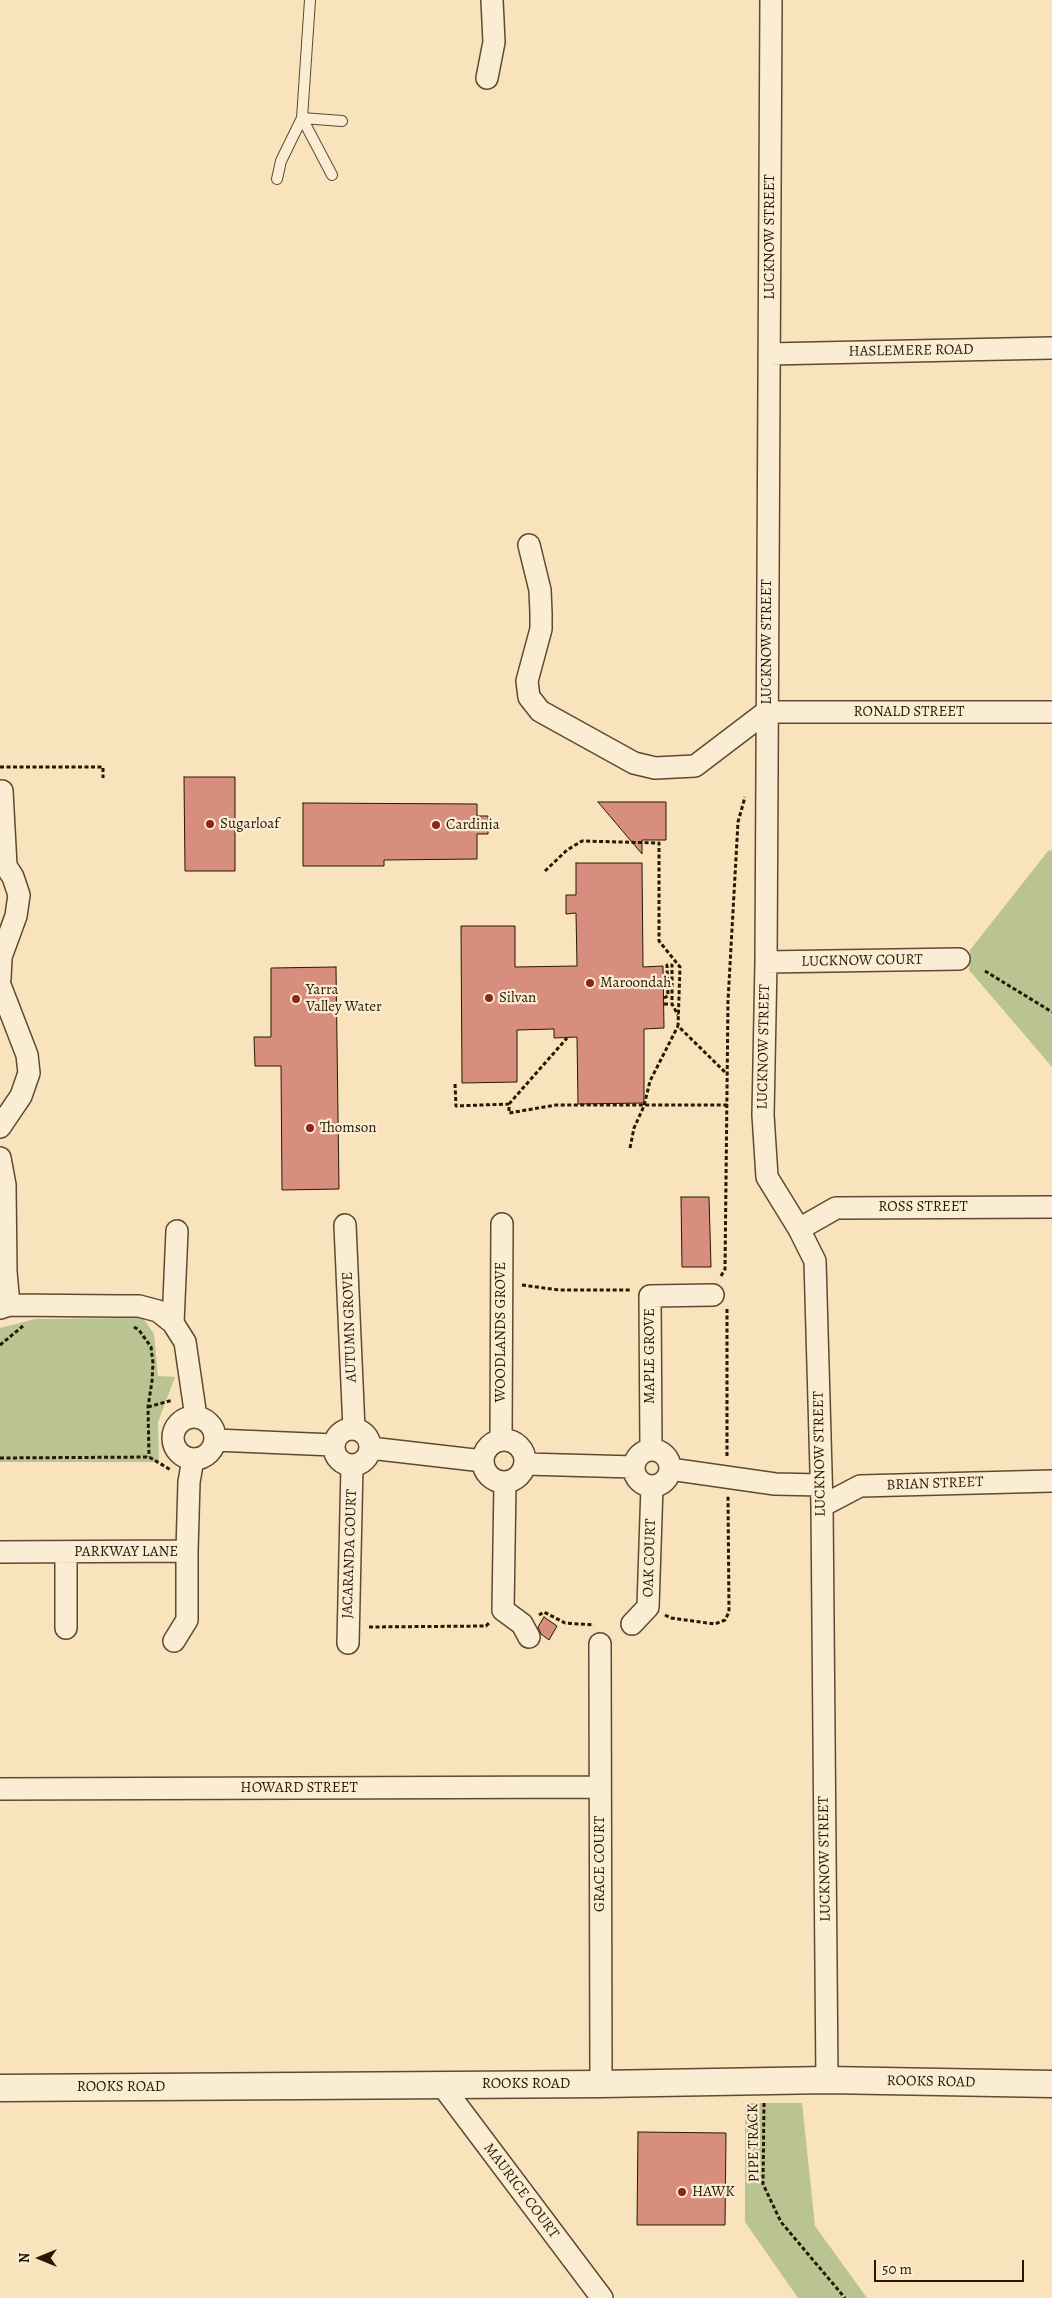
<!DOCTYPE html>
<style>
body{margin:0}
#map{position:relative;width:1052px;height:2298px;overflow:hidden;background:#f9e3bc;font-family:Alegreya,serif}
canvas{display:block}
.north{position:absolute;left:15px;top:2233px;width:50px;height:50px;-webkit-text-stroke:4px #fbedd3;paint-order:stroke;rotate:270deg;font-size:14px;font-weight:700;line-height:20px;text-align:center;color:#271804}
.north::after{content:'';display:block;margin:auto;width:18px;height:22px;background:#271804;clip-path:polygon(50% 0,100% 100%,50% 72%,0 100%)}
.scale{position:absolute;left:874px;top:2260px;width:150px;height:22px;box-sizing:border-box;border:2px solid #271804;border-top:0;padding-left:6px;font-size:15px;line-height:18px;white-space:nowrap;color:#271804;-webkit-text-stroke:4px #fbedd3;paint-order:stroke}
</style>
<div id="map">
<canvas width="1052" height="2298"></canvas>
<div class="north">N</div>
<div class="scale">50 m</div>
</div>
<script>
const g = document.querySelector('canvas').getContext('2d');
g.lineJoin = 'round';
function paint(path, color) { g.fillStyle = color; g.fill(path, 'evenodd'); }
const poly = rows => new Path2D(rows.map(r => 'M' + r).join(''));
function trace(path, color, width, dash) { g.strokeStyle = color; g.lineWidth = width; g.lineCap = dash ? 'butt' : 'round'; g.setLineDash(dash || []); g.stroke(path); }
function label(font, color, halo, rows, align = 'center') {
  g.font = font + ' Alegreya,serif'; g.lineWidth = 4.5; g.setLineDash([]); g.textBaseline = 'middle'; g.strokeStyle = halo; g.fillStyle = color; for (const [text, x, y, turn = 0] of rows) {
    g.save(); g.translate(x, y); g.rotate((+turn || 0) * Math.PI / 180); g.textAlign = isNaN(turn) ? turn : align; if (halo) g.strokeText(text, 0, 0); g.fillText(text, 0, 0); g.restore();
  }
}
paint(poly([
 [1052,850,1052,1067,969,970,970,950,1048,851],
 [143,1318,154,1334,158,1376,175,1377,158,1422,159,1462,0,1462,0,1328,35,1319],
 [745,2103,802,2103,815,2226,867,2298,798,2298,745,2222]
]), '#bac493');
const building = poly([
 [184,777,235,777,235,871,185,871,184,777],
 [598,802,666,802,666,840,642,840,642,854,598,802],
 [303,803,477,804,477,816,488,816,488,834,477,834,477,859,384,860,384,866,303,866,303,803],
 [576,863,642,863,643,967,663,966,664,1028,644,1029,644,1103,578,1104,577,1037,554,1038,554,1029,517,1030,517,1082,462,1083,461,926,515,926,515,967,577,966,576,913,566,914,566,895,576,895,576,863],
 [336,967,339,1189,282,1190,281,1066,255,1066,254,1037,271,1037,271,968,336,967],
 [681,1197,709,1197,711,1267,682,1267,681,1197],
 [544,1617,557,1626,549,1640,541,1634,538,1627,544,1617],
 [638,2132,726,2133,725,2225,637,2225,638,2132]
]);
paint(building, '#d78e7e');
trace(building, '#271804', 1);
const service = poly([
 [302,118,332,175],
 [302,118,342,121],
 [277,179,281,161,302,118,310,0]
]);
const minor = poly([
 [771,0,766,962,763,1115,767,1177,799,1229,815,1261,822,1506,827,2080],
 [487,78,494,42,492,0],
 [769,354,1052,348],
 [529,545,540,590,541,613,541,629,527,681,529,697,540,711,634,763,655,768,695,766,766,712,1052,712],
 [2,791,6,866],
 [0,866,6,866,13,877,19,895,16,916,1,957,0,979],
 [766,962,959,959],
 [0,985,27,1055,29,1073,21,1096,0,1127],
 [0,1158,5,1185,6,1272,9,1305],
 [345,1225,354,1429],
 [799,1229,836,1208,1052,1207],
 [0,1308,9,1305,121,1306,139,1306,158,1311,173,1323,185,1342,196,1417],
 [173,1323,177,1231],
 '173 1438a21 21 0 1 1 42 0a21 21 0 1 1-42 0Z',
 '334 1447a18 18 0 1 1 36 0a18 18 0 1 1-36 0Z',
 '483 1461a21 21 0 1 1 42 0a21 21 0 1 1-42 0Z',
 [215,1440,334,1445],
 [501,1440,502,1224],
 [370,1448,483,1461],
 [651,1450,650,1296,713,1295],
 '634 1468a18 18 0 1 1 36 0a18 18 0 1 1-36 0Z',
 [526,1464,634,1467],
 [670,1469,775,1484,821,1485],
 [505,1483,503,1610,522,1624,529,1637],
 [822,1506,860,1486,1052,1481],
 [0,1552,187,1551],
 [66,1552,66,1628],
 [632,1624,648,1607,652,1486],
 [174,1641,187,1620,187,1551,189,1482,193,1459],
 [348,1643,352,1466],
 [600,1644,601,2084],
 [0,1789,599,1787],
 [441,2084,602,2298]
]);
const tertiary = poly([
 [0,2088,601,2084,827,2080,1052,2084]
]);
trace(service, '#5c4b32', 12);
trace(minor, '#5c4b32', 24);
trace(tertiary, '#5c4b32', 29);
trace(poly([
 [0,767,103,767,103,778],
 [545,871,567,850,582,841,659,843,659,941,680,967,678,1026,728,1075],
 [985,971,1052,1012],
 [664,998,668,996,667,965,672,965,672,1004,678,1015],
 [664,1004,672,1004],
 [455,1084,456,1106,509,1104,509,1113,556,1105,728,1105],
 [509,1104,567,1038],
 [630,1148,634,1128,644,1106,650,1081,678,1026],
 [721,1276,725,1269,728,1001,738,822,745,797],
 [522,1285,559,1290,632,1290],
 [727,1309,727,1457],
 [134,1327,139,1330,151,1347,153,1363,152,1381,148,1407,149,1457],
 [0,1345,23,1326],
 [148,1407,173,1400],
 [0,1458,149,1457,171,1470],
 [539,1615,544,1612,565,1623,594,1625],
 [665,1615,671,1618,715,1624,725,1620,729,1612,728,1496],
 [369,1627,486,1626,489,1623],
 [764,2103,763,2184,781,2222,845,2298]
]), '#271804', 3, [4, 2.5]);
trace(service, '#fbedd3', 10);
trace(minor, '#fbedd3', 21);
trace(tertiary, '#fbedd3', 26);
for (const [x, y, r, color] of [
 [210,824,5,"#8f2418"],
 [436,825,5,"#8f2418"],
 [590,983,5,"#8f2418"],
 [489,998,5,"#8f2418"],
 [296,999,5,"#8f2418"],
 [310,1128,5,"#8f2418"],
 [682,2192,5,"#8f2418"]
]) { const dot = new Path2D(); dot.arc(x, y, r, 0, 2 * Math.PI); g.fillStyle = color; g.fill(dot); trace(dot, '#fbedd3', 2); }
label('15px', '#271804', '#fbedd3', [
 ["LUCKNOW STREET",770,237,-90],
 ["HASLEMERE ROAD",911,351,-1],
 ["LUCKNOW STREET",767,642,-90],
 ["RONALD STREET",909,712],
 ["LUCKNOW COURT",862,961,-1],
 ["LUCKNOW STREET",764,1047,-89],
 ["ROSS STREET",923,1207],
 ["AUTUMN GROVE",350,1327,-92],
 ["WOODLANDS GROVE",501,1332,-90],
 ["MAPLE GROVE",650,1356,-90],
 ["LUCKNOW STREET",820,1454,-91],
 ["BRIAN STREET",935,1484,-2],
 ["PARKWAY LANE",126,1552],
 ["JACARANDA COURT",350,1554,-88],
 ["OAK COURT",650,1558,-88],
 ["HOWARD STREET",299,1788],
 ["LUCKNOW STREET",825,1859,-91],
 ["GRACE COURT",600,1864,-90],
 ["ROOKS ROAD",931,2082,1],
 ["ROOKS ROAD",526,2084],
 ["ROOKS ROAD",121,2087],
 ["PIPE TRACK",754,2143,-91],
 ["MAURICE COURT",521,2191,53]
]);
label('15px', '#271804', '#fbedd3', [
 ["Sugarloaf",220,824],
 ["Cardinia",446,825],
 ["Maroondah",600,983],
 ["Yarra",306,990],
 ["Valley Water",306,1007],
 ["Silvan",499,998],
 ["Thomson",320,1128],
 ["HAWK",692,2192]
], 'left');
</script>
